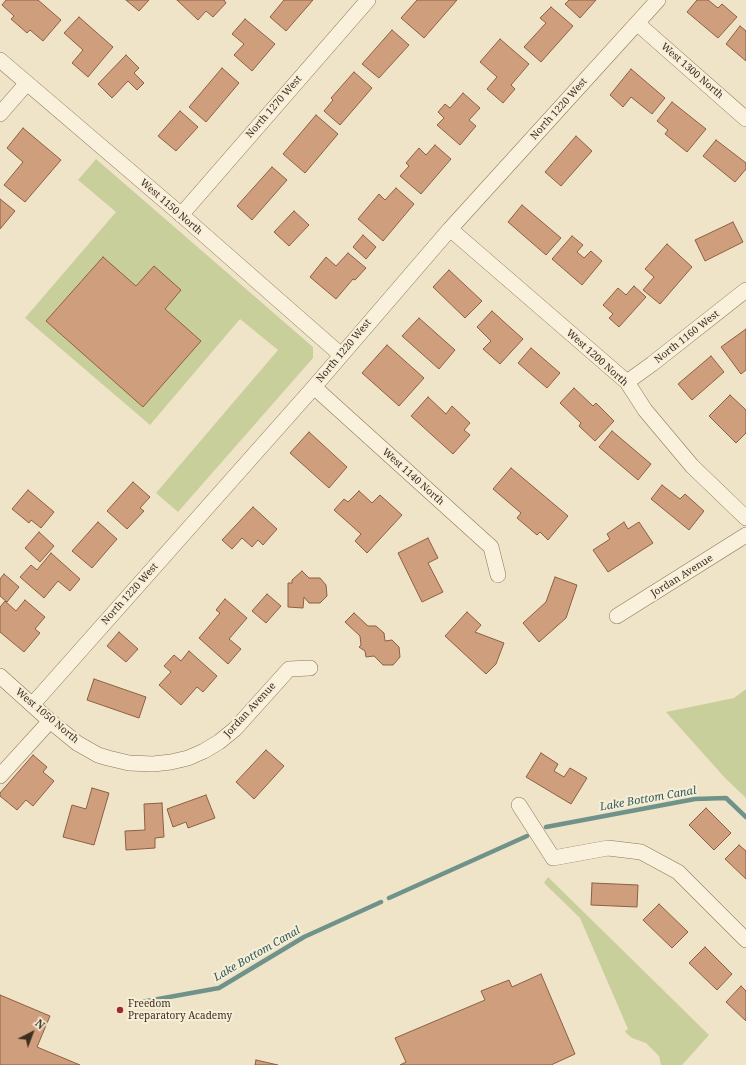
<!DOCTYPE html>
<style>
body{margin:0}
#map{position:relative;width:746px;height:1065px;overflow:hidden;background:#f0e4c8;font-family:"Noto Serif",serif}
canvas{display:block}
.north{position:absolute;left:12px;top:1013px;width:40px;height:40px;-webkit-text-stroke:3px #f7eed8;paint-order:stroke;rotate:42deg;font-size:11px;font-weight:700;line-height:16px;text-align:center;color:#3d2e20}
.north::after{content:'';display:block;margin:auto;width:14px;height:18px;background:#3d2e20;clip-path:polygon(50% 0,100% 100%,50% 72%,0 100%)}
</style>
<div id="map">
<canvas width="746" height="1065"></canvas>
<div class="north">N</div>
</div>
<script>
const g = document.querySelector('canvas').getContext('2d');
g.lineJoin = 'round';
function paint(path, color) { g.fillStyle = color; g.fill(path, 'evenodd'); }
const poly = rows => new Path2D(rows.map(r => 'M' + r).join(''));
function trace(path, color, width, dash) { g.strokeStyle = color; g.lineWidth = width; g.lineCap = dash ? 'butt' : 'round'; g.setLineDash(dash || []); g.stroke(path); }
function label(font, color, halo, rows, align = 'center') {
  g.font = font + ' "Noto Serif",serif'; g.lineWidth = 4; g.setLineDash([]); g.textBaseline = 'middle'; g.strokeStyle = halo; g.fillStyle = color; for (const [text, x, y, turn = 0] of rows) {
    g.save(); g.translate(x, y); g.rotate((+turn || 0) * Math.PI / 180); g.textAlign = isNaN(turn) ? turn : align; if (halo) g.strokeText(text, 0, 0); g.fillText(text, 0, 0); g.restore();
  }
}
paint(poly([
 [96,159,313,347,313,358,178,512,156,493,278,350,240,319,150,425,25,318,116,212,78,180],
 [746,689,746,798,726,779,666,712,734,698],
 [548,877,709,1035,682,1065,661,1065,659,1056,646,1043,632,1038,627,1034,625,1031,628,1029,580,918,544,883]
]), '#c9cf9b');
trace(poly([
 [546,827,695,799,726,798,746,817],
 [389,898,527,836],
 [136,1003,219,988,304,937,381,902]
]), '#6f938a', 4.5);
const building = poly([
 [6,0,38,0,61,20,43,41,30,30,27,33,11,19,14,16,2,5,6,0],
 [126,0,149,0,139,11,126,0],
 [177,0,224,0,226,3,213,17,206,11,198,20,177,0],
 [284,0,313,0,286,31,270,17,284,0],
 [417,0,457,0,424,38,401,18,417,0],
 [569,0,596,0,580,18,565,4,569,0],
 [697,0,708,0,718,8,722,4,737,17,718,38,687,12,697,0],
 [551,7,573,26,541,62,524,47,546,23,540,18,551,7],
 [79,17,113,47,88,77,72,63,83,50,64,33,79,17],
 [245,19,275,44,252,71,234,55,244,44,232,34,245,19],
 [740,26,746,31,746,61,726,44,740,26],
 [392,30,409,45,379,78,362,64,392,30],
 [500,39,529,64,511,85,515,89,503,103,487,89,497,77,480,62,500,39],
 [126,55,139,68,134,73,144,83,137,90,128,81,112,98,98,84,126,55],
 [222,68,239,83,206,122,189,107,222,68],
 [631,69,665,98,652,114,631,97,623,107,610,95,631,69],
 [354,72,372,88,340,125,324,111,333,100,331,98,354,72],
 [463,93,480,108,469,120,476,126,460,145,437,125,444,118,438,112,445,104,450,108,463,93],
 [672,102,706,129,687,152,665,134,668,130,657,121,672,102],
 [180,111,198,127,176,151,158,136,180,111],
 [316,115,338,134,305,173,283,154,316,115],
 [23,128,61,160,25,202,4,185,23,162,7,148,23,128],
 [576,136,592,151,561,186,545,172,576,136],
 [716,140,746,163,746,169,735,182,703,156,716,140],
 [435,145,451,159,421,194,400,176,409,166,406,163,419,148,426,155,435,145],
 [272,167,287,180,252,220,237,206,272,167],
 [396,188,414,204,383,241,358,219,379,194,385,200,396,188],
 [0,199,15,211,0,229,0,199],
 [522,205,561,238,546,255,508,222,522,205],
 [294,211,309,225,289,246,274,232,294,211],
 [733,222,743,242,705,261,695,240,733,222],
 [363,235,376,247,366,259,353,247,363,235],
 [572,236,583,245,577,252,584,258,591,251,602,261,582,285,552,259,572,236],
 [667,244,692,267,660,304,643,290,654,277,645,269,667,244],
 [348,253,366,268,355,280,353,279,336,299,310,277,326,257,336,266,348,253],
 [103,257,136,286,154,266,181,290,165,309,201,341,143,407,46,321,103,257],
 [449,270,482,301,465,318,433,287,449,270],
 [634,286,646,297,619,327,609,318,613,314,603,305,618,288,626,295,634,286],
 [492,311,523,339,500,364,483,349,491,341,477,327,492,311],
 [419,318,455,350,439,369,402,336,419,318],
 [746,329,746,370,741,374,721,347,746,329],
 [387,345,424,378,399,406,362,373,387,345],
 [531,348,560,373,547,388,518,363,531,348],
 [711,356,724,372,692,400,678,384,711,356],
 [574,388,593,406,596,403,614,421,595,441,579,426,581,423,560,403,574,388],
 [730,395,746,410,746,433,736,443,709,416,730,395],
 [428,397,446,414,452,406,470,423,464,430,470,435,453,454,411,416,428,397],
 [612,431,651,464,638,480,599,447,612,431],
 [309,432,347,467,329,488,290,453,309,432],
 [511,468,568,516,548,540,540,532,537,535,517,518,521,513,493,489,511,468],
 [133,482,150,497,140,508,144,511,127,529,107,511,133,482],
 [662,485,680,499,685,494,704,511,689,530,651,499,662,485],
 [28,490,54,512,41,528,31,520,29,523,12,509,28,490],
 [359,491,372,503,380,495,402,515,367,553,355,541,361,534,334,510,344,499,348,502,359,491],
 [253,507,277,529,263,545,258,540,252,547,242,538,232,549,222,540,253,507],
 [98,522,117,539,92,568,72,551,98,522],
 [624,522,628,529,639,522,653,543,608,572,593,550,610,539,607,534,624,522],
 [39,532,54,546,40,562,25,548,39,532],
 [428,538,438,558,428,563,443,592,422,602,398,553,428,538],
 [51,553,80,579,70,591,58,581,44,598,20,577,31,565,37,570,51,553],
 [302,571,309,578,320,578,326,585,327,596,320,603,309,603,304,597,303,608,288,607,288,583,292,583,292,580,302,571],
 [4,574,19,587,7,602,0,596,0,579,4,574],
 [555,577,577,585,566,618,539,642,523,623,546,602,555,577],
 [267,594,281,606,266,623,252,611,267,594],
 [225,599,247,618,229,639,241,649,228,664,199,638,220,613,216,610,225,599],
 [25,600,45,617,35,629,40,633,24,652,0,632,0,607,5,601,16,611,25,600],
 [467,612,481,625,475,632,504,643,496,664,486,674,445,636,467,612],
 [354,613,368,626,376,626,384,633,385,641,392,640,399,647,400,657,393,665,383,665,374,656,366,657,365,651,359,647,361,645,360,636,345,622,354,613],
 [119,632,138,649,126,662,107,646,119,632],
 [189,651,217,676,203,692,197,687,181,705,159,685,171,672,164,666,174,655,181,661,189,651],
 [94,679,146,697,139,718,87,700,94,679],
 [266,750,284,766,254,799,236,782,266,750],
 [541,753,558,764,554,771,564,777,570,768,587,778,571,804,526,777,541,753],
 [33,755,47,767,43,772,54,781,33,806,26,800,17,810,0,796,0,793,33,755],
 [92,788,109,793,94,845,63,837,72,805,86,809,92,788],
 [206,795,215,818,188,828,186,822,173,827,167,809,206,795],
 [162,803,164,837,155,838,155,848,126,850,125,831,145,830,144,804,162,803],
 [706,808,731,833,714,850,689,825,706,808],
 [739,845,746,851,746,879,725,859,739,845],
 [592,883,638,885,637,907,591,905,592,883],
 [659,904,688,932,672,948,643,920,659,904],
 [705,947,732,974,717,990,689,963,705,947],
 [541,974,575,1054,551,1065,400,1065,406,1062,395,1038,485,1000,481,991,509,980,512,987,541,974],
 [741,986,746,991,746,1021,726,1002,741,986],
 [0,995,50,1016,37,1047,80,1065,0,1065,0,995],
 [256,1060,278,1065,255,1065,256,1060]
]);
paint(building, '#cf9f7d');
trace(building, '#8d5f41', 1);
const street = poly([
 [638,24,746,119],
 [0,60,185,218,341,355],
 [0,114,27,83],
 [181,215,368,0],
 [450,229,627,382,645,410,692,466,746,518],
 [627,382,652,364,746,290],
 [314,387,491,547,498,575],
 [617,616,746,535],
 [0,676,50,721,77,743,98,755,108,758,129,763,153,764,171,762,188,758,204,751,219,742,235,729,289,669,310,668],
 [32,705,314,387,450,229,658,0],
 [0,776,50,721],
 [519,805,553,858,608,848,641,852,678,872,746,940]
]);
trace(street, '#8d765c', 16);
trace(street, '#faf1dc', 15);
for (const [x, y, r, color] of [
 [120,1010,4,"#9e2a2b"]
]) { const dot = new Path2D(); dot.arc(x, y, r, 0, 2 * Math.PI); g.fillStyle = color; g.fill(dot); trace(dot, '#f7eed8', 1.5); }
label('10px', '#3d2e20', '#f7eed8', [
 ["West 1300 North",692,71,41],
 ["North 1270 West",274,107,-49],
 ["North 1220 West",559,109,-48],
 ["West 1150 North",171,207,41],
 ["North 1160 West",687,337,-38],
 ["North 1220 West",344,351,-50],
 ["West 1200 North",597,358,42],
 ["West 1140 North",413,477,42],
 ["Jordan Avenue",682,576,-32],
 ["North 1220 West",130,594,-48],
 ["Jordan Avenue",250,710,-47],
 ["West 1050 North",47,716,40]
]);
label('10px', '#3d2e20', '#f7eed8', [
 ["Freedom",128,1004],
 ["Preparatory Academy",128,1016]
], 'left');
label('italic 11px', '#2f5d5a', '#f7eed8', [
 ["Lake Bottom Canal",648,799,-10],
 ["Lake Bottom Canal",257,954,-30]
]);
</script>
